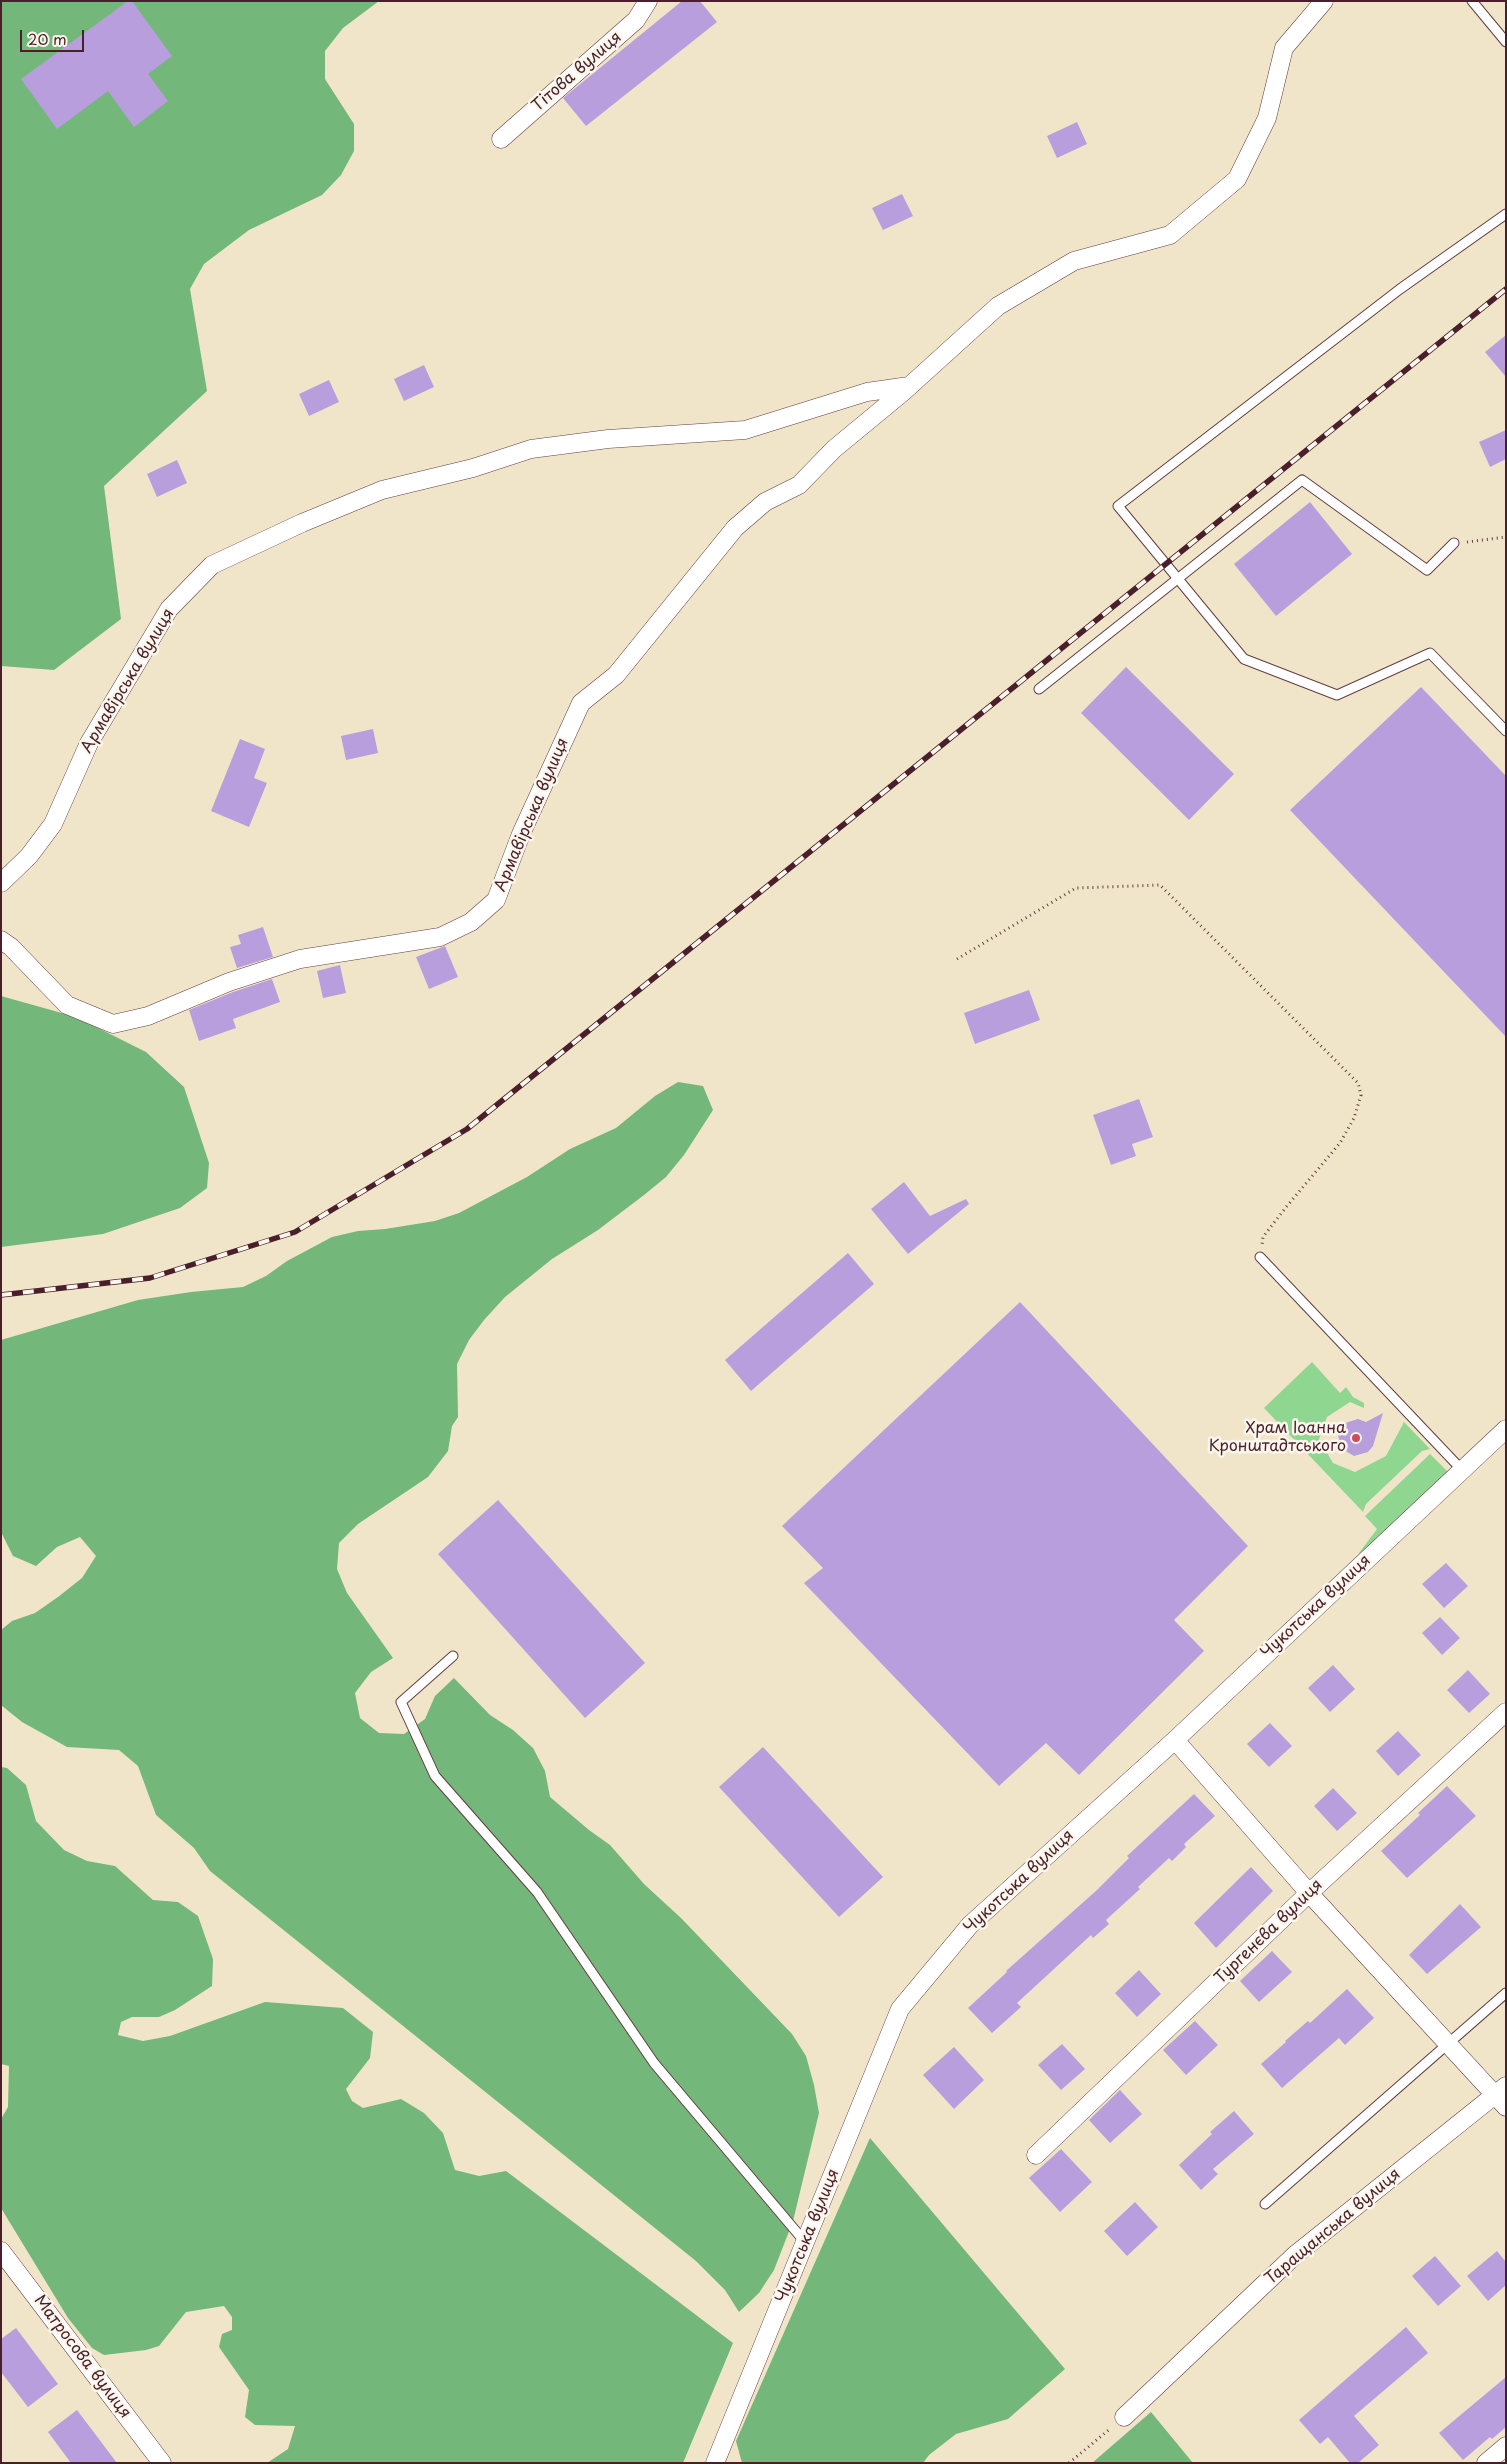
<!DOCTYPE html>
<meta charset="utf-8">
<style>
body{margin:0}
#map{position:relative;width:1507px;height:2464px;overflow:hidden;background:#f1e5c9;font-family:"Playpen Sans",sans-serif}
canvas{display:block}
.frame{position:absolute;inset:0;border:2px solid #4a1f2b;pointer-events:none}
.scale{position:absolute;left:20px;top:30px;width:64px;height:22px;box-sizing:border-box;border:2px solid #4a1f2b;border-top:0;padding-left:6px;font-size:15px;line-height:18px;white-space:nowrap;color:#4a1f2b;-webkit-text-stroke:4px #fbf7ec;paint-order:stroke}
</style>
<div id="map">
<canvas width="1507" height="2464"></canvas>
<div class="frame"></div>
<div class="scale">20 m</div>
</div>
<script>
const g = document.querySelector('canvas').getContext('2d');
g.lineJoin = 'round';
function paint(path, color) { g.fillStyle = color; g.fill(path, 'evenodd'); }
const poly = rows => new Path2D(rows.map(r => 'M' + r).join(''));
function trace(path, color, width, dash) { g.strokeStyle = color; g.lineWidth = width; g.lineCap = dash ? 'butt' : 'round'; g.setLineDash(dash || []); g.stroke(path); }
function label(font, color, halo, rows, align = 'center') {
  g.font = font + ' "Playpen Sans",sans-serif'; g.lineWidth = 5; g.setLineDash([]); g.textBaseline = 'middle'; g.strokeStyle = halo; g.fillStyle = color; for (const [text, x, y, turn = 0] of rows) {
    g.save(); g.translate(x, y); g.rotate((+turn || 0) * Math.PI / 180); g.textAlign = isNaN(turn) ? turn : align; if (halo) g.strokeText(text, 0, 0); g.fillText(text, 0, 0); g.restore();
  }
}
paint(poly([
 [1312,1362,1340,1393,1346,1387,1353,1397,1364,1403,1364,1408,1350,1402,1327,1417,1319,1439,1333,1463,1355,1472,1386,1456,1404,1422,1430,1449,1422,1451,1366,1504,1363,1512,1264,1408],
 [1430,1454,1449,1473,1362,1558,1359,1553,1377,1529,1365,1516]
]), '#8fd690');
paint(poly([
 [1,1,379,1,343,28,325,51,325,79,354,124,354,151,341,175,322,195,249,230,204,264,190,289,207,391,104,486,121,619,54,670,1,666],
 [1,996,76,1017,146,1052,184,1087,209,1163,207,1188,180,1208,103,1234,1,1247],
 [678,1082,703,1086,713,1110,684,1155,666,1177,644,1195,598,1230,552,1259,505,1297,484,1320,469,1340,457,1364,458,1417,452,1426,448,1451,428,1477,358,1524,339,1543,337,1569,347,1593,393,1658,371,1672,355,1693,360,1718,379,1733,404,1734,425,1719,435,1696,454,1678,490,1715,513,1730,533,1748,545,1771,550,1797,589,1830,610,1845,644,1884,681,1918,792,2034,806,2056,814,2085,819,2113,793,2221,774,2270,759,2293,739,2312,725,2290,696,2261,210,1871,194,1848,156,1815,138,1766,119,1750,67,1747,22,1722,1,1705,1,1630,12,1621,35,1613,58,1597,82,1578,96,1556,80,1537,57,1547,36,1566,13,1556,1,1532,1,1340,138,1300,191,1292,243,1287,266,1276,287,1261,332,1237,358,1231,385,1229,435,1221,459,1213,527,1177,570,1149,616,1128,655,1096],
 [1,1767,7,1768,26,1785,36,1821,64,1850,87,1861,115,1866,153,1900,178,1902,198,1916,213,1959,212,1986,175,2010,159,2017,132,2017,121,2022,118,2035,143,2041,170,2036,265,2002,343,2008,373,2032,370,2058,346,2089,352,2101,363,2108,401,2099,424,2113,443,2133,455,2170,479,2176,506,2171,733,2343,683,2463,267,2463,288,2449,295,2426,255,2425,245,2417,249,2390,219,2347,222,2334,232,2330,232,2317,224,2306,186,2312,159,2346,146,2350,104,2355,92,2348,68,2318,1,2208,1,2119,8,2107,9,2066,1,2064],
 [870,2138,1065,2369,1008,2419,956,2434,929,2455,923,2463,742,2463,736,2441],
 [1151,2412,1193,2463,1092,2463]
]), '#73b77a');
paint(poly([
 [128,1,132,1,172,56,148,74,168,101,134,127,108,91,57,129,21,79],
 [682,1,700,1,717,22,586,126,563,98],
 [1077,122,1087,144,1057,158,1047,136],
 [902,194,913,216,883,230,872,208],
 [1506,335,1506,377,1485,352],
 [424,365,434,387,404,401,394,379],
 [329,380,339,402,309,416,299,394],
 [1506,430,1506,459,1490,467,1479,442],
 [177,460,187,483,157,497,147,474],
 [1310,502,1352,554,1276,616,1234,564],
 [1126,667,1234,774,1189,820,1081,713],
 [1421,687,1506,776,1506,1037,1290,810],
 [373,729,378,753,346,760,341,736],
 [240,739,265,749,254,778,267,783,249,827,211,811],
 [263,927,273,957,237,968,230,947,241,944,238,935],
 [445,946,458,977,429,989,416,957],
 [340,965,346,993,323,998,317,971],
 [272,979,280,1002,233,1019,236,1028,199,1041,189,1010,233,992],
 [1029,990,1040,1020,975,1044,964,1013],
 [1139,1099,1153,1137,1132,1144,1136,1156,1111,1165,1093,1115],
 [904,1182,930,1216,966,1199,969,1204,908,1254,871,1209],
 [848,1253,874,1284,751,1391,725,1360],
 [1020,1302,1248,1546,1174,1620,1204,1651,1079,1775,1046,1743,999,1786,804,1583,823,1568,782,1526],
 [1383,1413,1373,1446,1368,1452,1354,1456,1342,1449,1338,1435,1345,1423,1358,1419,1366,1422],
 [498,1500,645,1663,585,1718,438,1554],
 [1446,1563,1468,1586,1444,1608,1422,1584],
 [1440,1617,1460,1638,1442,1655,1422,1633],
 [1333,1665,1355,1689,1330,1712,1308,1688],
 [1468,1670,1490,1694,1469,1713,1447,1690],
 [1270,1723,1292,1746,1269,1767,1247,1744],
 [1398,1731,1421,1755,1398,1776,1376,1751],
 [763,1747,883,1877,839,1917,719,1787],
 [1447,1786,1476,1816,1407,1878,1381,1851,1420,1815,1418,1813],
 [1333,1788,1357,1813,1337,1831,1314,1806],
 [1194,1794,1215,1816,1184,1844,1186,1847,1172,1861,1169,1858,1138,1887,1140,1889,1106,1920,1109,1924,1093,1938,1091,1935,1017,2003,1021,2007,992,2033,968,2008,1007,1972,1006,1971,1097,1890,1129,1858,1127,1856],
 [1251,1867,1273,1891,1216,1948,1194,1923],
 [1460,1904,1481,1927,1427,1974,1409,1955],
 [1272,1951,1292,1972,1259,2002,1240,1981],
 [1139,1970,1161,1994,1137,2017,1115,1993],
 [1347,1989,1374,2018,1345,2045,1339,2038,1282,2088,1261,2064,1286,2042,1285,2041,1308,2021,1310,2023],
 [1195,2021,1218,2045,1186,2075,1163,2050],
 [1062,2044,1085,2069,1061,2090,1038,2065],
 [954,2047,984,2080,954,2109,923,2075],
 [1120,2090,1142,2114,1110,2143,1089,2120],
 [1234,2111,1254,2134,1213,2169,1218,2174,1201,2190,1179,2165,1212,2134,1210,2132],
 [1061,2149,1092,2182,1060,2212,1029,2178],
 [1135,2202,1158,2227,1127,2256,1104,2231],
 [1497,2251,1506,2262,1506,2285,1488,2301,1467,2276],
 [1435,2256,1461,2286,1438,2306,1412,2276],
 [1406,2327,1428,2353,1354,2416,1379,2445,1358,2463,1350,2463,1328,2437,1320,2444,1299,2420],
 [16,2328,58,2384,28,2407,1,2372,1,2339],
 [1506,2377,1506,2427,1492,2439,1490,2437,1463,2460,1439,2433],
 [77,2410,117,2463,71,2463,48,2432]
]), '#b99ede');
const lane = poly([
 [1472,1,1506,42],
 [1506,214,1400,289,1118,506,1244,659,1337,695,1430,653,1506,731],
 [1039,689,1302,480,1427,570,1454,543],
 [1260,1257,1462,1470],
 [453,1656,401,1702,435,1776,537,1892,654,2063,805,2242],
 [1265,2204,1506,1993]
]);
const street = poly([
 [501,139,636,20,648,1],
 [1,883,29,856,53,824,89,743,169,609,212,565,302,523,382,490,473,468,531,449,608,439,745,430,867,392,909,386],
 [1,940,11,947,67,1005,113,1024,148,1016,229,982,300,959,440,937,471,922,496,900,521,834,581,703,616,675,735,528,765,502,799,485,834,449,903,392,998,306,1074,261,1170,235,1237,179,1267,118,1284,48,1324,1],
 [1175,1740,1309,1893,1506,2107],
 [1036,2155,1309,1893,1506,1712],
 [1,2251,162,2463],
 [1124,2417,1295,2255,1506,2086],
 [715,2463,900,2009,970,1925,1175,1740,1506,1429],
 [1486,2463,1506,2446]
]);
trace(lane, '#633d43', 11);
trace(street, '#633d43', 19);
trace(poly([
 [1467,542,1506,537],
 [957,959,1076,888,1160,885,1358,1083,1361,1095,1354,1118,1340,1143,1287,1206,1263,1237,1262,1245],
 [1069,2463,1111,2428]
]), '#633d43', 3, [1, 4]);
trace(lane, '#fff', 9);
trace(street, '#fff', 18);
const rail = poly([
 [1,1295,150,1278,295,1232,467,1129,1506,289]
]);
trace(rail, '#4a1f2b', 5.5);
trace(rail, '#fbf7ec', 4, [11]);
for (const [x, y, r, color] of [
 [1356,1438,5,"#d1495b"]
]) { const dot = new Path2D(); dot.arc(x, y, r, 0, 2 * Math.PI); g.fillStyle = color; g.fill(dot); trace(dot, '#fbf7ec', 2); }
label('16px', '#4a1f2b', '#fbf7ec', [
 ["Тітова вулиця",577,72,-41],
 ["Армавірська вулиця",128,681,-59],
 ["Армавірська вулиця",532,815,-67],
 ["Чукотська вулиця",1316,1607,-43],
 ["Чукотська вулиця",1019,1882,-43],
 ["Тургенєва вулиця",1269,1932,-44],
 ["Таращанська вулиця",1333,2227,-40],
 ["Чукотська вулиця",808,2236,-68],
 ["Матросова вулиця",82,2357,53]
]);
label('16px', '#4a1f2b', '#fbf7ec', [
 ["Храм Іоанна",1346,1429],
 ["Кронштадтського",1346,1447]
], 'right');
</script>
